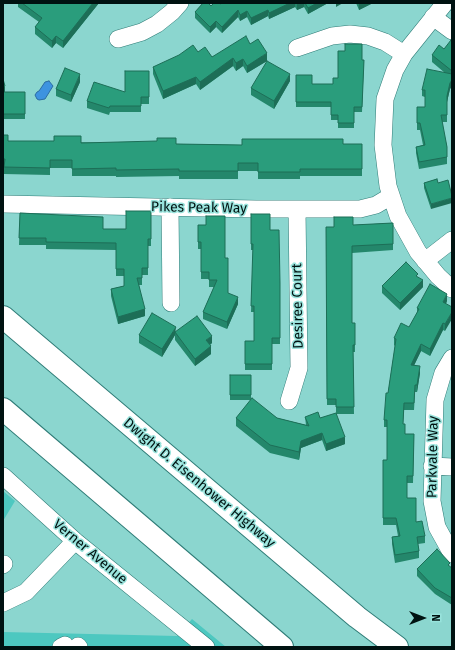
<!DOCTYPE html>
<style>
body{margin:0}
#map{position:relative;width:455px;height:650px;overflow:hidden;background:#8bd6cf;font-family:"Fira Sans",sans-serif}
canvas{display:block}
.frame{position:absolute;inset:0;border:4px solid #001211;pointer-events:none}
.north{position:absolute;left:403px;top:598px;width:40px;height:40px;-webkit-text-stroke:3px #98e3dc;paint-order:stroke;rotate:90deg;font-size:11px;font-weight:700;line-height:16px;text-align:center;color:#001211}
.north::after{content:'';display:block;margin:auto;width:14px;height:18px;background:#001211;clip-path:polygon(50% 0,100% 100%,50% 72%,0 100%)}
</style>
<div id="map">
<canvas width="455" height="650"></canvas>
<div class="frame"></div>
<div class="north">N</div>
</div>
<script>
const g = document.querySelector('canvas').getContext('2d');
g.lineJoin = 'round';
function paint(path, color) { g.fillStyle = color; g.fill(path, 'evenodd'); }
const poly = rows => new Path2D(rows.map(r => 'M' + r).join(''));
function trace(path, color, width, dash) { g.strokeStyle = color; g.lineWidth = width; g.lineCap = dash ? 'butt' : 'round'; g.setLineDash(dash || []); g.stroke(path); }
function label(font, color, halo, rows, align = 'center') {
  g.font = font + ' "Fira Sans",sans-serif'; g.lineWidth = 3; g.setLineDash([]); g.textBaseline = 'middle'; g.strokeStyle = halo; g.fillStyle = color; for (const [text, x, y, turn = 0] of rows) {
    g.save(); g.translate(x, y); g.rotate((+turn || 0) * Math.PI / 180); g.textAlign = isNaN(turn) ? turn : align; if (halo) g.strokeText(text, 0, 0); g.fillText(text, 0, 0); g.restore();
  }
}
paint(poly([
 [3,491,15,501,3,521],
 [192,619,226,647,3,647,3,632,177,636]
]), '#4dc8c0');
const water = poly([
 [49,81,53,86,45,99,39,100,37,99,35,95,37,92,39,91,45,82,49,81]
]);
paint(water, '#3d93e0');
trace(water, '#2b6ca2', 1);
const minor = poly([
 [445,3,404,54,395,70,385,99,383,145,388,186,398,216,418,252,438,276,452,289],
 [433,17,452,31],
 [118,39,142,32,157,24,172,12,180,3],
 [297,48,332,36,350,34,368,36,385,42,404,54],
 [3,204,256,209,360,209,376,205,391,196],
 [170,207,171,303],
 [425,261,452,240],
 [452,358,443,373,435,400,432,501,437,527,452,554],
 [289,401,299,368,297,209],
 [432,466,452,467],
 [3,476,75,541,206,647],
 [3,565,4,564],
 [3,603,26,592,75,541],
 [78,646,79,647],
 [61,647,65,645]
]);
const highway = poly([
 [3,317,357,617,397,647],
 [3,409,282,647]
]);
trace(minor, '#2f7c77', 18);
trace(highway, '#2f7c77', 24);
trace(minor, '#fff', 17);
trace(highway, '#fff', 22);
paint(poly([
 [18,3,99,3,63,48,56,43,52,48,35,34,35,27,39,22,18,7],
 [222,3,328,3,308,14,304,7,297,10,295,7,269,19,268,16,251,25,247,17,240,21,238,17,222,33,216,27,210,33,195,18,195,12],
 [356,3,373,3,359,10],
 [452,41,452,86,450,89,447,102,447,122,442,122,447,147,447,164,419,169,416,153,416,147,423,145,420,130,417,130,417,107,425,107,425,97,422,96,422,90,445,73,432,62,432,55,444,49],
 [250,44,267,61,247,73,243,66,236,71,233,66,200,90,196,84,163,99,153,74,153,67,198,52,212,57],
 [362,60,364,60,362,112,354,112,354,128,338,128,338,120,331,120,331,107,296,107,296,75,312,84,333,84,338,78],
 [149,71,149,104,141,104,141,112,110,112,109,115,87,108,87,101,125,92],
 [3,79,5,92,25,92,25,119,3,119],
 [290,81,274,109,251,95,251,88],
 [80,82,71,102,56,96,56,89],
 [3,135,8,141,242,145,362,144,362,176,300,176,300,179,258,179,258,171,238,171,238,179,179,179,179,176,116,177,116,176,72,176,72,168,50,168,50,175,4,174,4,166,3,166],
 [437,179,431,209,424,188,424,183],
 [151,211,151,246,148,246,148,275,142,275,142,285,139,285,145,316,118,324,111,296,111,289,124,286,124,276,116,276,116,250,46,249,46,245,19,245,20,213,103,229,126,229],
 [251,214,270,230,280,283,280,344,272,344,272,370,245,370,245,341,254,341,254,312,251,312,253,250,251,250],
 [393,223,393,250,352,253,352,323,355,323,355,352,353,352,354,414,336,414,345,444,326,451,322,440,301,448,299,460,270,453,236,426,236,418,251,400,230,400,230,375,251,375,251,400,277,418,306,425,305,417,320,418,336,414,336,405,327,405,326,227,334,227,353,225],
 [198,225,225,258,228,293,238,304,227,329,203,319,203,312,214,287,209,287,209,279,201,279,201,249,198,249],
 [418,277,423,287,400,310,382,293,382,286],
 [447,301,446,304,445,331,443,330,430,356,421,351,414,365,420,373,417,392,415,392,414,410,404,410,403,424,405,434,414,434,413,483,407,483,407,498,416,522,425,536,425,543,418,544,419,551,419,558,395,563,392,544,392,537,398,536,396,525,383,525,383,460,387,460,387,427,384,427,384,420,395,346,394,345,394,338,409,327,417,313,417,308],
 [176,332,212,343,210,345,211,354,195,366,175,340,175,335,162,357,139,343,139,335],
 [450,567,452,568,452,605,435,594,417,576,417,569]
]), '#24876b');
paint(poly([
 [93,3,99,3,63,48,63,41],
 [290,3,295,3,295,7,269,19,269,13],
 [299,3,304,3,304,7,297,10,297,4],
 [317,3,328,3,308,14,308,8],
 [336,3,343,3,336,7],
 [359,3,373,3,359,10],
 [238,10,238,17,222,33,222,27],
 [268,10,268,16,251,25,251,18],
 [247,11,247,17,240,21,240,15],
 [216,21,216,27,210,33,210,27],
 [56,36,56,43,52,48,52,41],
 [267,53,267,61,247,73,247,66],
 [233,58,233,66,200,90,200,82],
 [243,59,243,66,236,71,236,63],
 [80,74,80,82,71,102,71,95],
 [290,74,290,81,274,109,274,101],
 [196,77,196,84,163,99,163,91],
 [452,80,452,86,450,89,447,102,447,96,450,83],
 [5,86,5,93,3,94,3,87],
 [452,198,452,203,431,209,431,204],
 [423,280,423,287,400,310,400,303],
 [447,294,447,301,443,309,443,302],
 [238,297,238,304,227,329,227,322],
 [145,309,145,316,118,324,118,317],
 [452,312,452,319,445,331,445,324],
 [443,323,443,330,430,356,430,349],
 [176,327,175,335,162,357,162,349],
 [212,336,212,343,206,347,206,340],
 [421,344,421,351,411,372,411,365],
 [211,346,211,354,195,366,195,359],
 [420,366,420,373,417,392,417,385],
 [322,433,322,440,301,448,299,460,299,452,301,441],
 [345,437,345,444,326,451,326,444]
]), '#1d6e57');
const building = poly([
 [22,3,93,3,63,41,56,36,52,41,35,27,42,18,22,3],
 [203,3,208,3,211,6,214,3,219,3,220,4,222,3,290,3,269,13,268,10,251,18,247,11,240,15,238,10,222,27,216,21,210,27,195,12,203,3],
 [305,3,317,3,308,8,305,3],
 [246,36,250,44,258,39,267,53,247,66,243,59,236,63,233,58,200,82,196,77,163,91,153,67,179,55,193,45,198,52,205,47,212,57,246,36],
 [451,40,452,41,452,71,432,55,439,45,444,49,451,40],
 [345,44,362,44,362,60,364,60,362,107,354,107,354,123,338,123,338,115,331,115,331,102,296,102,296,75,312,75,312,84,333,84,333,78,338,78,338,51,345,51,345,44],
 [267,61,290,74,274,101,251,88,267,61],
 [65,68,80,74,71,95,56,89,65,68],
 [427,69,452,74,452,80,450,83,447,96,447,115,441,115,447,147,447,157,419,162,416,147,425,145,420,123,417,123,417,107,425,107,425,90,422,90,427,69],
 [125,71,149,71,149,97,141,97,141,106,110,106,109,108,87,101,94,82,125,92,125,71],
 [3,79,5,86,3,87,3,79],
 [3,92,25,92,25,114,3,114,3,92],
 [3,135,8,135,8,141,54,141,54,136,81,136,81,143,157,141,157,138,176,138,176,144,242,145,242,139,343,139,343,144,362,144,362,169,300,169,300,172,258,172,258,163,238,163,238,171,179,171,179,169,116,170,116,168,72,169,72,160,50,160,50,168,4,167,5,159,3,159,3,135],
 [437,179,438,183,448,180,452,196,452,198,431,204,424,183,437,179],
 [126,211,151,211,151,239,148,239,148,268,142,268,142,278,137,278,145,309,118,317,111,289,124,286,124,269,116,269,116,243,46,242,46,238,19,238,20,213,103,217,103,229,126,229,126,211],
 [251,214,270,214,270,230,279,230,280,283,280,338,272,338,272,364,245,364,245,341,254,341,254,306,251,306,253,244,251,244,251,214],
 [206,216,225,216,225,258,228,258,228,293,238,297,227,322,203,312,217,280,209,280,209,272,201,272,201,242,198,242,198,225,206,225,206,216],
 [334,217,353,217,353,225,393,223,393,244,352,246,352,323,355,323,355,345,353,345,354,407,336,407,336,399,327,399,326,227,334,227,334,217],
 [406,262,418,274,416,276,423,280,400,303,382,286,406,262],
 [430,284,447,294,443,302,452,307,452,312,445,324,443,323,430,349,421,344,411,365,420,366,417,385,415,385,414,403,404,403,403,424,405,424,405,434,414,434,413,476,407,476,407,498,416,498,416,522,422,521,425,536,417,537,419,551,395,555,392,537,400,536,396,518,383,518,383,460,387,460,387,420,384,420,386,393,388,393,396,339,394,338,401,323,409,327,419,309,417,308,430,284],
 [152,313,176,327,162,349,139,335,152,313],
 [197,316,212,336,206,340,211,346,195,359,175,332,197,316],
 [230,375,251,375,251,395,230,395,230,375],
 [252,398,277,418,309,426,305,417,318,412,320,418,336,413,345,437,326,444,322,433,301,441,299,452,270,445,236,418,252,398],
 [437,549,450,563,448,565,452,568,452,598,435,588,417,569,437,549]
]);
paint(building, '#2a9d7c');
trace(building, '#1d6e57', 1);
label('14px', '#001211', '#98e3dc', [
 ["Pikes Peak Way",199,208,1],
 ["Desiree Court",298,306,-91],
 ["Parkvale Way",433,457,-89],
 ["Dwight D. Eisenhower Highway",199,483,40],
 ["Verner Avenue",90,552,40]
]);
</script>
